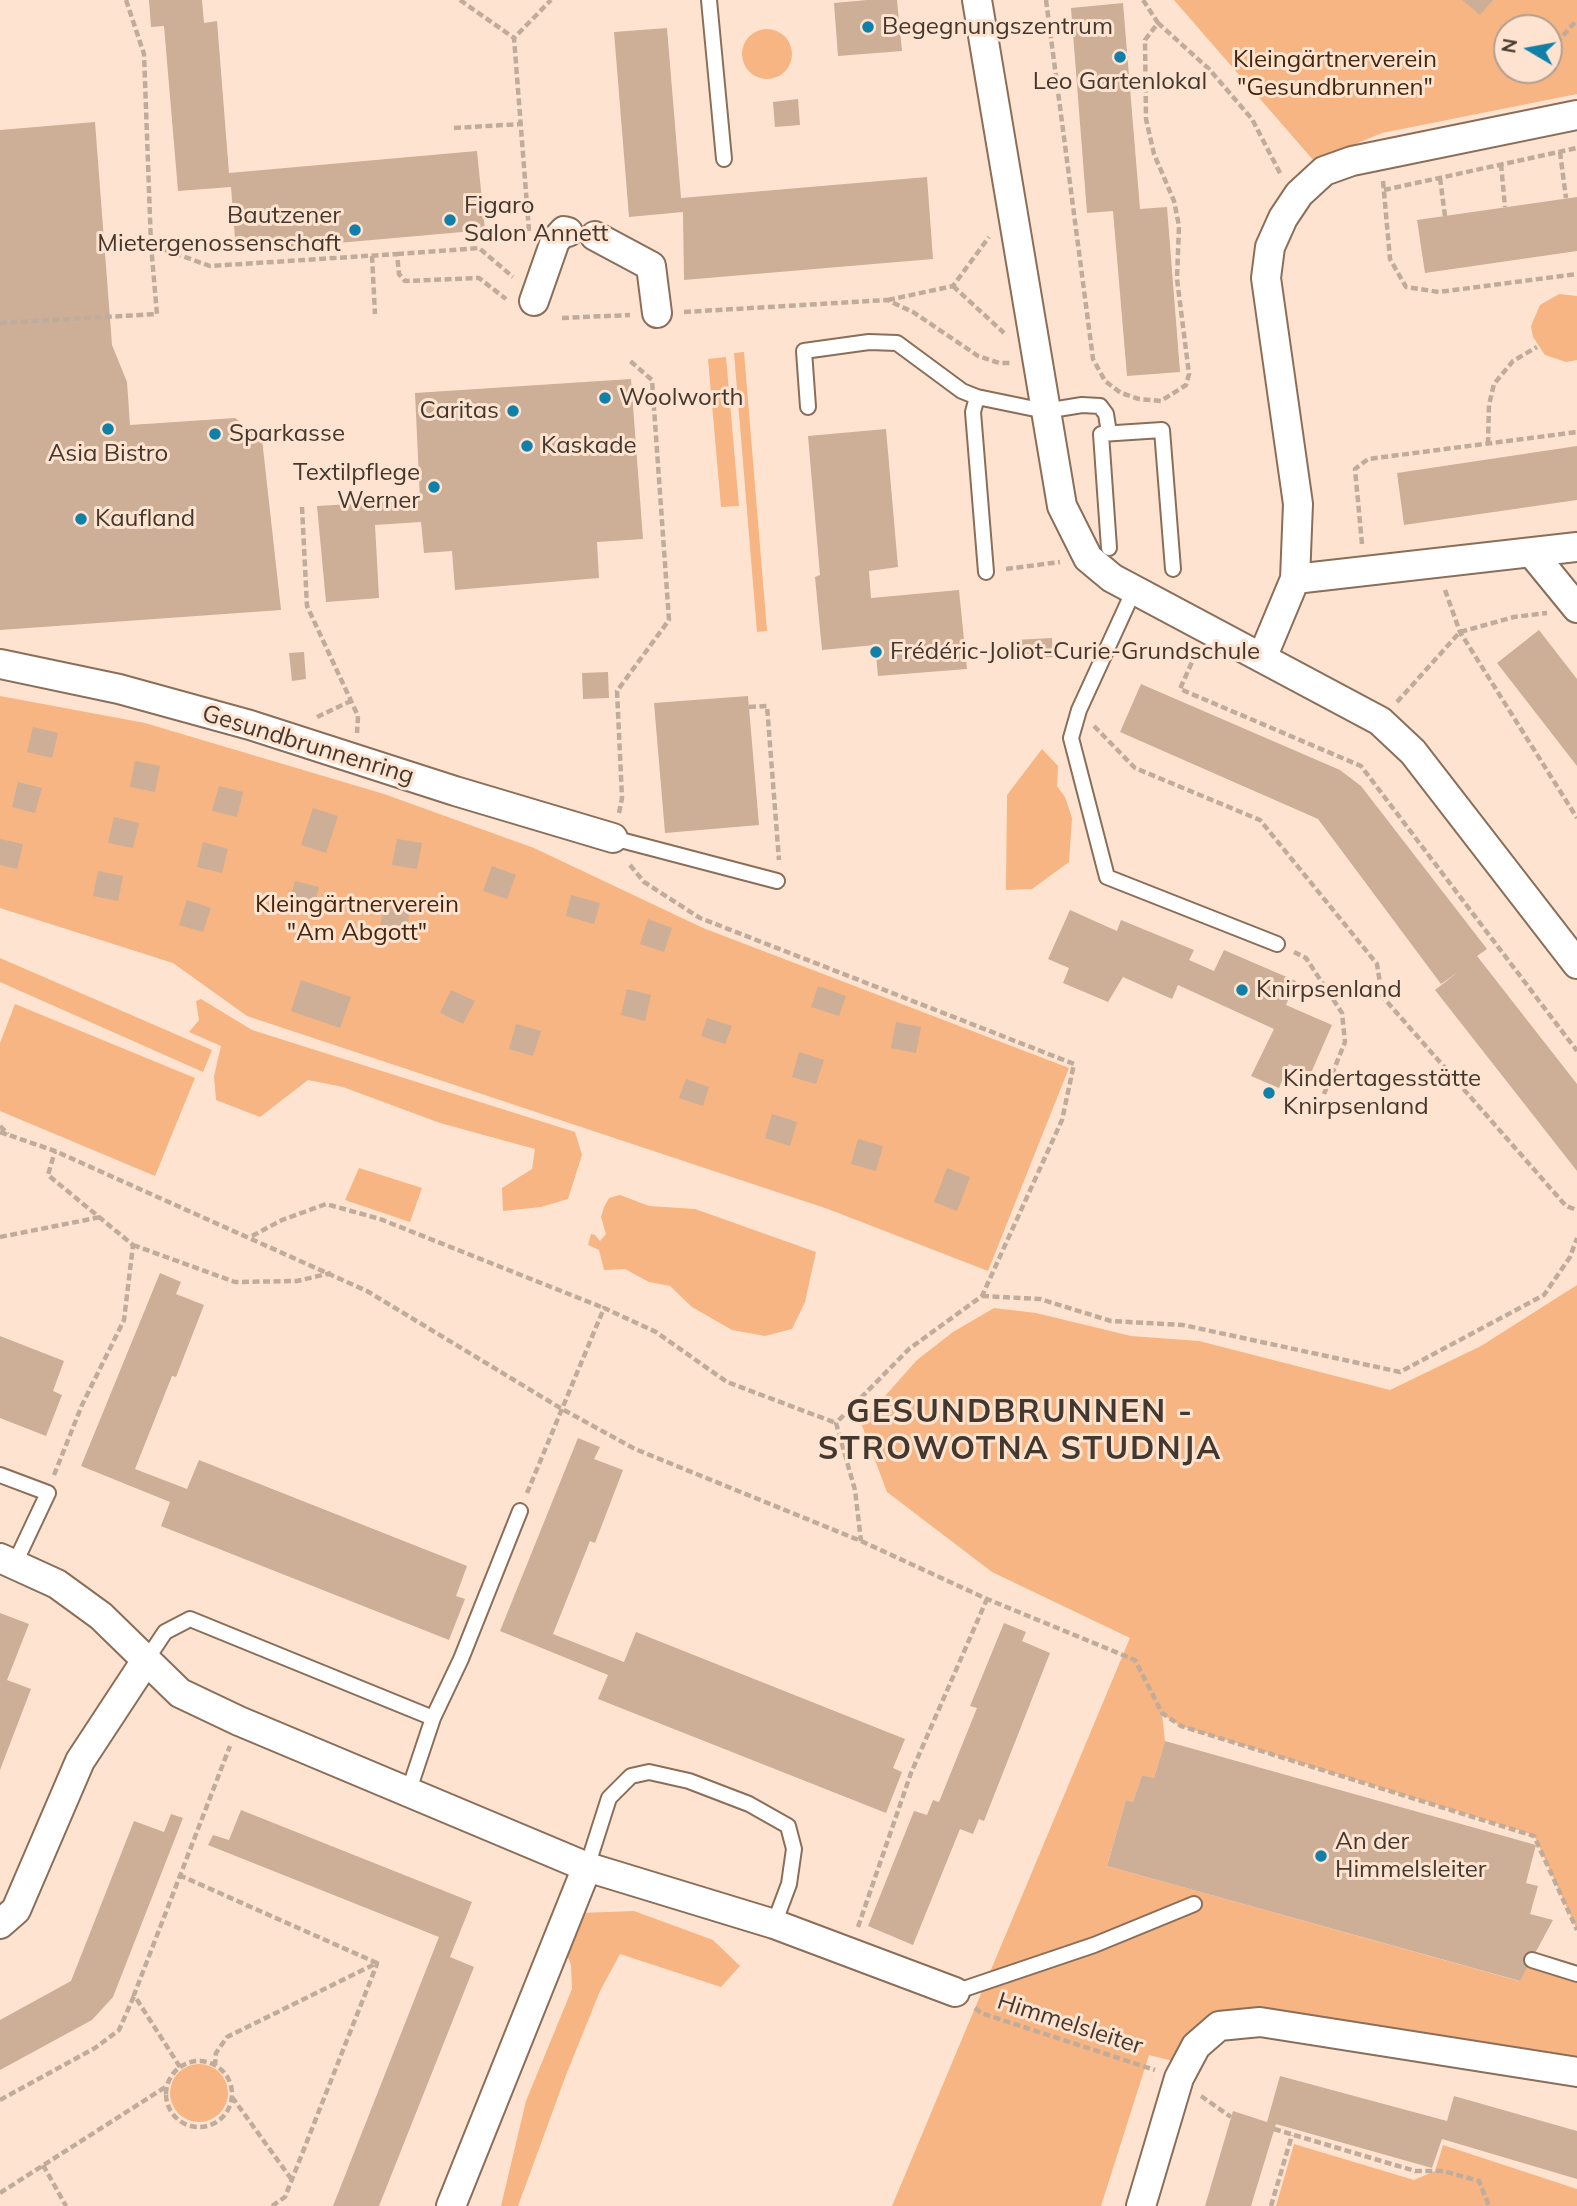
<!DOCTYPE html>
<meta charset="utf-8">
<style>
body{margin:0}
#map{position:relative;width:1577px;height:2206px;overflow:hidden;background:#fee4d0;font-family:Mulish,sans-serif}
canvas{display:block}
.north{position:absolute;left:1493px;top:14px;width:70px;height:70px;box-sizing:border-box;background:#fee4d0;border:2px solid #b49f8f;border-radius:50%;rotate:280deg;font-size:19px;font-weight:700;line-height:28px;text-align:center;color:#44382e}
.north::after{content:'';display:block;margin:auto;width:24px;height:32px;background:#1080a8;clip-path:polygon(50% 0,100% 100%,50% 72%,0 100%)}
</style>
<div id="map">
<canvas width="1577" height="2206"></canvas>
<div class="north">N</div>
</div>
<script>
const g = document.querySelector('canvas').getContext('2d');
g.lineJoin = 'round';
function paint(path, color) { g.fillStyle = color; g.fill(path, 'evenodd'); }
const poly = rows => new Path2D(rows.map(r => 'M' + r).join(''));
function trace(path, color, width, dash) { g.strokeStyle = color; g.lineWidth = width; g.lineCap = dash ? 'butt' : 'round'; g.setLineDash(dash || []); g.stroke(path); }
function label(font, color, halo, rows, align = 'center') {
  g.font = font + ' Mulish,sans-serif'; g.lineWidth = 6; g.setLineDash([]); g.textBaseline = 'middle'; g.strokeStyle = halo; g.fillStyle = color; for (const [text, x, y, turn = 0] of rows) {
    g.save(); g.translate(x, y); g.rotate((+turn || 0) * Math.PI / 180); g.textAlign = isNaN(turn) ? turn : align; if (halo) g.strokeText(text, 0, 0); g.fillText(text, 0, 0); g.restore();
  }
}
paint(poly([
 [1174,0,1577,0,1577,94,1382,133,1314,161],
 [1507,28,1549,28,1549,70,1507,70],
 '742 54a25 25 0 1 1 50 0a25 25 0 1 1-50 0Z',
 [1559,294,1577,296,1577,360,1566,362,1545,355,1533,337,1531,326,1540,305],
 [744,352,767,631,757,632,734,353],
 [726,357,739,506,721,507,708,359],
 [0,696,145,723,384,794,534,848,703,928,1069,1068,988,1271,828,1209,247,1016,173,963,0,908],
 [1042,749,1058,766,1057,786,1065,797,1072,818,1069,862,1032,889,1006,890,1007,795],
 [0,958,212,1050,203,1072,0,982],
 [201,999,252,1030,575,1132,582,1155,568,1199,541,1207,503,1211,502,1188,532,1169,535,1149,440,1123,343,1087,308,1080,260,1117,216,1100,214,1076,221,1046,189,1032,199,1020,196,1001],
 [15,1004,195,1078,155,1176,0,1111,0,1043],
 [359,1168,422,1188,410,1222,345,1200],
 [620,1195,649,1206,695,1209,816,1252,805,1302,792,1329,765,1336,732,1330,692,1307,670,1286,649,1282,625,1269,604,1270,599,1250,588,1245,591,1234,595,1235,600,1241,606,1234,601,1217,604,1207,609,1198],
 [1577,1285,1577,1930,1534,1835,1181,1726,1162,1714,1165,1741,1154,1778,1142,1775,1133,1802,1126,1800,1107,1866,1519,1981,1532,1960,1577,1975,1577,2066,1218,2010,1188,2034,1173,2061,1149,2055,1101,2206,892,2206,1130,1638,992,1572,887,1492,861,1423,917,1360,953,1332,994,1308,1036,1313,1131,1336,1199,1341,1390,1390,1481,1346],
 [634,1911,713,1940,740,1966,721,1987,620,1954,600,1991,566,2075,518,2206,501,2206,526,2101,572,1989,571,1965,563,1945,580,1913],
 '170 2093a29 29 0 1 1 58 0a29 29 0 1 1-58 0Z',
 [1294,2144,1414,2180,1435,2171,1443,2145,1577,2189,1577,2206,1276,2206]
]), '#f6b582');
paint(poly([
 [149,0,202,0,204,23,217,21,229,173,477,151,485,230,236,252,231,187,178,191,164,26,151,27],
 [867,0,897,0,902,51,838,56,834,3],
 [1462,0,1493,0,1480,15],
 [1123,3,1140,209,1167,207,1180,372,1127,376,1113,211,1087,213,1071,8],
 [667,28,681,198,927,177,933,259,684,280,683,212,629,217,614,32],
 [798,99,800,125,775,127,773,102],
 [95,122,112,345,127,382,130,425,235,418,262,439,281,610,0,630,0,130],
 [1577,197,1577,251,1425,273,1417,220],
 [631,379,643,539,597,542,599,578,455,590,452,551,424,553,421,522,375,525,379,598,326,602,317,506,420,500,415,393],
 [886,429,898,567,869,571,871,598,959,590,967,669,878,676,875,645,822,650,815,577,820,575,808,436],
 [1577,446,1577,500,1404,525,1397,473],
 [1539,630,1577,679,1577,766,1497,663],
 [1052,638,1053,657,1015,659,1014,640],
 [304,652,306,679,292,681,289,653],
 [608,672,609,698,583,699,582,673],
 [1141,684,1340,770,1361,786,1487,949,1477,956,1577,1084,1577,1171,1435,990,1458,972,1441,984,1318,819,1120,732],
 [748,696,759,825,665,833,654,703],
 [33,727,58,733,52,758,27,752],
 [135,761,160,766,155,792,130,787],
 [18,782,42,788,35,813,12,807],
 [219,786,243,792,237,817,212,811],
 [313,808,338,816,326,853,301,845],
 [114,817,139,823,133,848,108,843],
 [0,839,23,844,17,869,0,865],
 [397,839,422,843,417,869,392,865],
 [203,842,228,849,222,873,197,867],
 [492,866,516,875,507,899,483,891],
 [98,871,123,876,118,901,93,896],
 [295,881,319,887,312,913,288,907],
 [571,895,600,903,594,924,566,916],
 [187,900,211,908,203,932,179,925],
 [384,906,410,911,405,937,379,932],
 [1070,910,1117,931,1121,920,1194,950,1189,960,1214,971,1224,950,1296,981,1286,1005,1332,1025,1311,1073,1289,1064,1279,1088,1251,1076,1274,1029,1178,985,1172,999,1123,977,1108,1002,1063,983,1069,968,1048,959],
 [648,919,672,928,664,952,640,944],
 [301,980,351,997,340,1028,291,1011],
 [818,986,846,996,839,1016,811,1007],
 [627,989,651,995,645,1021,621,1015],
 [451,990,475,1001,463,1024,440,1013],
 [707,1018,732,1026,725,1044,701,1036],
 [896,1022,921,1027,916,1053,891,1048],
 [516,1024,541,1031,533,1056,509,1049],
 [799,1052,824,1060,816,1084,792,1077],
 [686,1079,709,1087,703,1106,679,1098],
 [772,1114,797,1122,790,1146,765,1138],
 [858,1139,883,1146,876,1171,851,1164],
 [947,1168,970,1177,957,1211,934,1202],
 [160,1273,181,1282,176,1294,204,1305,176,1377,172,1376,135,1469,187,1489,199,1460,467,1566,456,1596,465,1599,449,1640,161,1526,170,1502,81,1466],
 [0,1336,64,1361,53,1391,62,1395,46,1436,0,1418],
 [578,1438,600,1447,594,1459,623,1470,595,1543,590,1541,553,1634,624,1662,636,1632,905,1739,893,1768,902,1772,886,1813,598,1699,608,1675,500,1631],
 [0,1613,29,1624,7,1680,31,1689,0,1770],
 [1004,1623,1026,1632,1022,1641,1050,1653,984,1821,979,1819,973,1834,960,1829,913,1945,868,1926,914,1811,927,1815,933,1800,939,1802,977,1708,970,1706],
 [1165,1741,1536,1845,1526,1883,1538,1886,1530,1914,1553,1920,1520,1981,1107,1866,1126,1800,1133,1802,1142,1775,1154,1778],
 [241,1810,472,1902,450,1957,474,1967,379,2206,333,2206,439,1937,208,1845,213,1835,229,1840],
 [171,1814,183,1818,113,1997,92,2020,0,2070,0,2020,71,1981,134,1821,164,1832],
 [1280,2076,1447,2121,1454,2096,1577,2131,1577,2179,1442,2139,1432,2168,1276,2124,1251,2206,1205,2206,1233,2111,1267,2122]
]), '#cdae97');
const lane = poly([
 [709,0,724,159],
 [977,397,973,412,986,572],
 [808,407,804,351,869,342,897,343,962,391,977,397,1045,411,1082,405,1100,406,1106,414,1109,433],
 [1109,548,1101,434,1162,430,1173,569],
 [1134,590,1079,710,1071,738,1107,877,1277,944],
 [613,838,777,881],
 [0,1475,48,1493,15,1563],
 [145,1662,165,1632,190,1619,433,1718,408,1793],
 [433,1718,461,1659,520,1511],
 [587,1867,609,1798,631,1776,649,1772,689,1781,749,1804,788,1826,794,1849,789,1884,774,1924],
 [1532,1960,1577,1974],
 [955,1992,1094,1945,1194,1904]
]);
const street = poly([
 [977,0,1062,506,1088,558,1112,578,1380,721,1413,752,1577,964],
 [595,236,651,266,657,313],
 [534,301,555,241,564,231,568,232],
 [1532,553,1577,608],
 [1295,579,1298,504,1266,278,1270,247,1283,218,1299,194,1324,171,1352,161,1577,115],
 [1262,658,1295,579,1577,547],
 [0,664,119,689,250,725,455,791,613,838],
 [0,1558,57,1584,101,1616,180,1693,239,1721,587,1867,774,1924,955,1992],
 [0,1924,16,1910,80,1761,145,1662],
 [451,2206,587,1867],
 [1141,2206,1179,2078,1196,2046,1219,2026,1260,2022,1577,2072]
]);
trace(lane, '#8b6e59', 18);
trace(street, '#8b6e59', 32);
trace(poly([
 [126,0,144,54,151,245,210,266,397,254,399,274,405,281,479,278,506,299],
 [460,0,514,38],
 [1046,0,1093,359,1105,381,1121,393,1139,399,1161,401,1186,385,1189,374,1177,279,1179,226,1174,201,1154,154,1146,119,1145,40,1158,23,1209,69,1252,119,1281,175],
 [1143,0,1158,23],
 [1549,51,1577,20],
 [1527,76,1532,70],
 [454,128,521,124],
 [1560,152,1566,198],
 [1501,164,1505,207],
 [1440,178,1445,216],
 [1383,181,1390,259,1406,287,1439,292,1577,274],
 [1384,190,1577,148],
 [529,231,514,38,551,0],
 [397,254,479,248,513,277],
 [372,256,375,314],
 [953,286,1004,333],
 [888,300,953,286,989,237],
 [684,312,887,300,913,312,978,356,999,363,1011,363],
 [562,318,630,315],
 [0,323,157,314,151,245],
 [1488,444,1489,405,1494,384,1513,361,1537,347],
 [302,507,307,606,358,716,357,733],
 [1362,544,1355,469,1368,459,1577,432],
 [1006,569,1060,562],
 [1445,590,1460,632,1577,818],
 [1196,653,1180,689,1361,766,1577,1051],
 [1397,702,1460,632,1514,617,1547,613],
 [749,707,767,706,779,860],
 [317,717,351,701],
 [1094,726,1135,768,1260,820,1377,964,1382,996,1566,1206,1577,1210],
 [619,813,622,798,617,691,669,620,652,380,629,360],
 [630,865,644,882,700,918,1074,1064,1062,1120,982,1296,909,1349,836,1423,855,1490,861,1541],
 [1294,952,1306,958,1342,1013,1345,1042,1324,1094],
 [0,1126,8,1134],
 [0,1132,55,1151,367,1291,562,1409,635,1449,861,1541,987,1599,1135,1660,1162,1713,1181,1726,1534,1836,1577,1930],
 [252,1236,282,1220,326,1204,380,1219,604,1308],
 [0,1237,101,1217],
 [133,1245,235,1282,297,1281,331,1273],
 [982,1296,1040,1299,1111,1321,1183,1325,1400,1372,1544,1295,1570,1257,1577,1238],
 [54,1475,82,1405,124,1320,133,1245,48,1175,55,1151],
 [527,1493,604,1308,656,1332,727,1382,836,1423],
 [179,1875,377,1963,227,2037,216,2053,215,2065],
 [858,1927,911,1773,987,1599],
 [975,2008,981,2013,1155,2070],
 '166 2094a33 33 0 1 1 66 0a33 33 0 1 1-66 0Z',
 [180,2067,134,1995,230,1746],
 [1201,2096,1231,2117],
 [232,2097,292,2180],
 [0,2100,95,2048,119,2030,134,1996],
 [1274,2129,1415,2171,1443,2171,1479,2181,1489,2206],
 [43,2165,66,2206],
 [0,2193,167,2086],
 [272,2206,285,2197,377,1964],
 [1271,2206,1292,2135]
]), '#c1ac9b', 4.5, [7, 3.5]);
trace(lane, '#fff', 14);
trace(street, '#fff', 28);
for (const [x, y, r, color] of [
 [868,27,7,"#1080a8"],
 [1120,57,7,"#1080a8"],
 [450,220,7,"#1080a8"],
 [355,230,7,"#1080a8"],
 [605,398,7,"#1080a8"],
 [513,411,7,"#1080a8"],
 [108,429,7,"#1080a8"],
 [215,434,7,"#1080a8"],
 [527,446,7,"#1080a8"],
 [434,487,7,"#1080a8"],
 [81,519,7,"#1080a8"],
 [876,652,7,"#1080a8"],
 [1242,990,7,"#1080a8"],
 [1269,1093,7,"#1080a8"],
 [1321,1856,7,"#1080a8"]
]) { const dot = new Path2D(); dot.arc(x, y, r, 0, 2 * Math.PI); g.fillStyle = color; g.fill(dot); trace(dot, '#fee4d0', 2.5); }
label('24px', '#44382e', '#fee4d0', [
 ["Begegnungszentrum",882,27],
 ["Leo Gartenlokal",1120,82,"center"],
 ["Figaro",464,206],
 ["Salon Annett",464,234],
 ["Bautzener",341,216,"right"],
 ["Mietergenossenschaft",341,244,"right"],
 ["Woolworth",619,398],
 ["Caritas",499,411,"right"],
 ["Sparkasse",229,434],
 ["Kaskade",541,446],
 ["Asia Bistro",108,454,"center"],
 ["Textilpflege",420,473,"right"],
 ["Werner",420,501,"right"],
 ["Kaufland",95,519],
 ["Frédéric-Joliot-Curie-Grundschule",890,652],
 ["Knirpsenland",1256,990],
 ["Kindertagesstätte",1283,1079],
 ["Knirpsenland",1283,1107],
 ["An der",1335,1842],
 ["Himmelsleiter",1335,1870]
], 'left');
label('24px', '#43260d', '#fee4d0', [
 ["Kleingärtnerverein",1335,60],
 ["\"Gesundbrunnen\"",1335,88],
 ["Kleingärtnerverein",357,905],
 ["\"Am Abgott\"",357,933]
]);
label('24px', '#44382e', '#fee4d0', [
 ["Gesundbrunnenring",308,745,17],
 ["Himmelsleiter",1070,2024,18]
]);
g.letterSpacing = '2px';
label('bold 32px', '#44382e', '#fee4d0', [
 ["GESUNDBRUNNEN -",1020,1412],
 ["STROWOTNA STUDNJA",1020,1449]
]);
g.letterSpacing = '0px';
</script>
